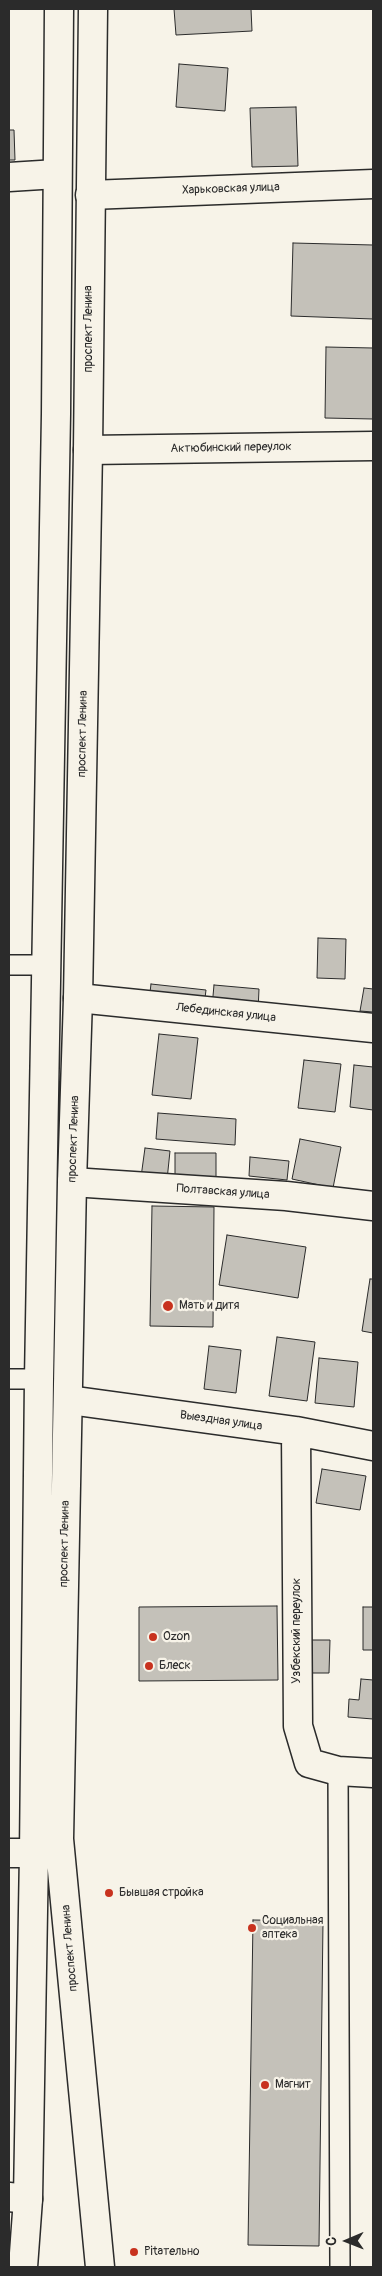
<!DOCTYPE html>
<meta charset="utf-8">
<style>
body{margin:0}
#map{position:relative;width:382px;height:2276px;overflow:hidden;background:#f7f3e8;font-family:Pangolin,sans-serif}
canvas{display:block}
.frame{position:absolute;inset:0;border:10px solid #2b2b2b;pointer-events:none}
.north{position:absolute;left:322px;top:2216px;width:50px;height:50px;-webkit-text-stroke:4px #f7f3e8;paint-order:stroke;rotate:269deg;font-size:14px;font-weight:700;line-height:20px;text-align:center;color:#2b2b2b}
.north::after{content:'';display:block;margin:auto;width:18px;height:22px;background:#2b2b2b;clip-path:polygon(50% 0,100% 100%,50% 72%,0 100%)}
</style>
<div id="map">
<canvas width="382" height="2276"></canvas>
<div class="frame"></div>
<div class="north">С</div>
</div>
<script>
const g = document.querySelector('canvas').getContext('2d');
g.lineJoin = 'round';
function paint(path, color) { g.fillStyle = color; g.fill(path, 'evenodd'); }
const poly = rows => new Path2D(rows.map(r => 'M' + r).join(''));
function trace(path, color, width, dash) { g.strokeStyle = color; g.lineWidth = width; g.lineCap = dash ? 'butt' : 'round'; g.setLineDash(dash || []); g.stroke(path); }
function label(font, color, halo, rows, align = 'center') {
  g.font = font + ' Pangolin,sans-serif'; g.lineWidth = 4.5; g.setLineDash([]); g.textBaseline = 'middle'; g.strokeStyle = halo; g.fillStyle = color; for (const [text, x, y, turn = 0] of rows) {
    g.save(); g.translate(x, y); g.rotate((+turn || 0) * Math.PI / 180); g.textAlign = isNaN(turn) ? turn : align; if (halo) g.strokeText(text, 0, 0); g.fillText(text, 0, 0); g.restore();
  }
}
const building = poly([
 [174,9,251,9,252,31,176,35,174,9],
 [179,64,228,68,225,111,176,107,179,64],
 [296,107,298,166,252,167,250,108,296,107],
 [9,130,14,130,15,160,9,160,9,130],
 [293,243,373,245,373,319,291,316,293,243],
 [326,347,373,348,373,419,325,418,326,347],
 [318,938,346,939,345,979,317,978,318,938],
 [151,984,206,990,204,1006,149,1001,151,984],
 [214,985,259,989,258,1011,212,1007,214,985],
 [364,988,373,989,373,1012,360,1011,364,988],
 [159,1034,198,1038,191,1099,152,1095,159,1034],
 [304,1060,341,1064,335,1112,298,1108,304,1060],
 [354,1065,373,1067,373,1110,350,1107,354,1065],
 [158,1113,236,1119,235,1145,156,1139,158,1113],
 [300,1139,341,1147,333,1188,292,1179,300,1139],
 [145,1148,170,1151,167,1180,141,1177,145,1148],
 [175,1153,216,1153,216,1183,175,1183,175,1153],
 [250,1157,289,1161,287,1180,249,1176,250,1157],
 [152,1206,214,1207,213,1327,150,1326,152,1206],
 [227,1235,306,1247,298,1298,219,1285,227,1235],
 [370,1279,373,1279,373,1333,362,1331,370,1279],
 [277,1337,315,1342,307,1401,269,1396,277,1337],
 [209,1346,241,1350,236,1393,204,1389,209,1346],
 [319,1358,358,1362,354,1407,315,1403,319,1358],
 [322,1469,366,1476,360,1510,316,1503,322,1469],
 [277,1606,278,1680,139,1681,139,1607,277,1606],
 [363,1607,373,1607,373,1650,363,1650,363,1607],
 [307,1640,330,1640,329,1673,307,1673,307,1640],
 [361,1679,373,1680,373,1719,348,1717,349,1699,359,1700,361,1679],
 [253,1920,323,1921,319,2246,248,2245,253,1920]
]);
paint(building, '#c4c1b9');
trace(building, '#2b2b2b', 1);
const lane = poly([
 [9,965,46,965],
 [9,1379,39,1379],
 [338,1771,340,2267]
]);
const street = poly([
 [9,177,57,174],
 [90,195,373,184],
 [88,450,373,446],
 [78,998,373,1028],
 [72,1182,286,1196,373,1206],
 [69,1400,296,1431,373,1446],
 [296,1431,298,1726,309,1763,338,1771,373,1773],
 [9,1853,34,1853],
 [9,2197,28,2199]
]);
const secondary = poly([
 [93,9,88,450,78,998,72,1182,59,1839,100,2267],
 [23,2267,28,2199,34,1853,39,1379,56,414,59,9]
]);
trace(lane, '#2b2b2b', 22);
trace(street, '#2b2b2b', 31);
trace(secondary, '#2b2b2b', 31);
trace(lane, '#f7f3e8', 19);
trace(street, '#f7f3e8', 28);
trace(secondary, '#f7f3e8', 28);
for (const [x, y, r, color] of [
 [168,1306,6,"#c8321e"],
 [153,1637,5,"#c8321e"],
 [149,1666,5,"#c8321e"],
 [109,1893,5,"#c8321e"],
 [252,1928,5,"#c8321e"],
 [265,2085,5,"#c8321e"],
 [134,2252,5,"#c8321e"]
]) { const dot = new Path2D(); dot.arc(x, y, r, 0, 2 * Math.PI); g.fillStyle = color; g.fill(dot); trace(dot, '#f7f3e8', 2); }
label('12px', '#2b2b2b', '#f7f3e8', [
 ["Харьковская улица",231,189,-2],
 ["проспект Ленина",89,329,-90],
 ["Актюбинский переулок",231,448,-1],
 ["проспект Ленина",83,734,-89],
 ["Лебединская улица",226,1013,6],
 ["проспект Ленина",74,1139,-88],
 ["Полтавская улица",223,1192,4],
 ["Выездная улица",221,1421,8],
 ["проспект Ленина",65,1544,-89],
 ["Узбекский переулок",297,1631,-90],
 ["проспект Ленина",70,1948,-95]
]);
label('12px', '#2b2b2b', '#f7f3e8', [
 ["Мать и дитя",179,1306],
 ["Ozon",163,1637],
 ["Блеск",159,1666],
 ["Бывшая стройка",119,1893],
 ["Социальная",262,1921],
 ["аптека",262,1935],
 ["Магнит",275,2085],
 ["Pitaтельно",144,2252]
], 'left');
</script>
